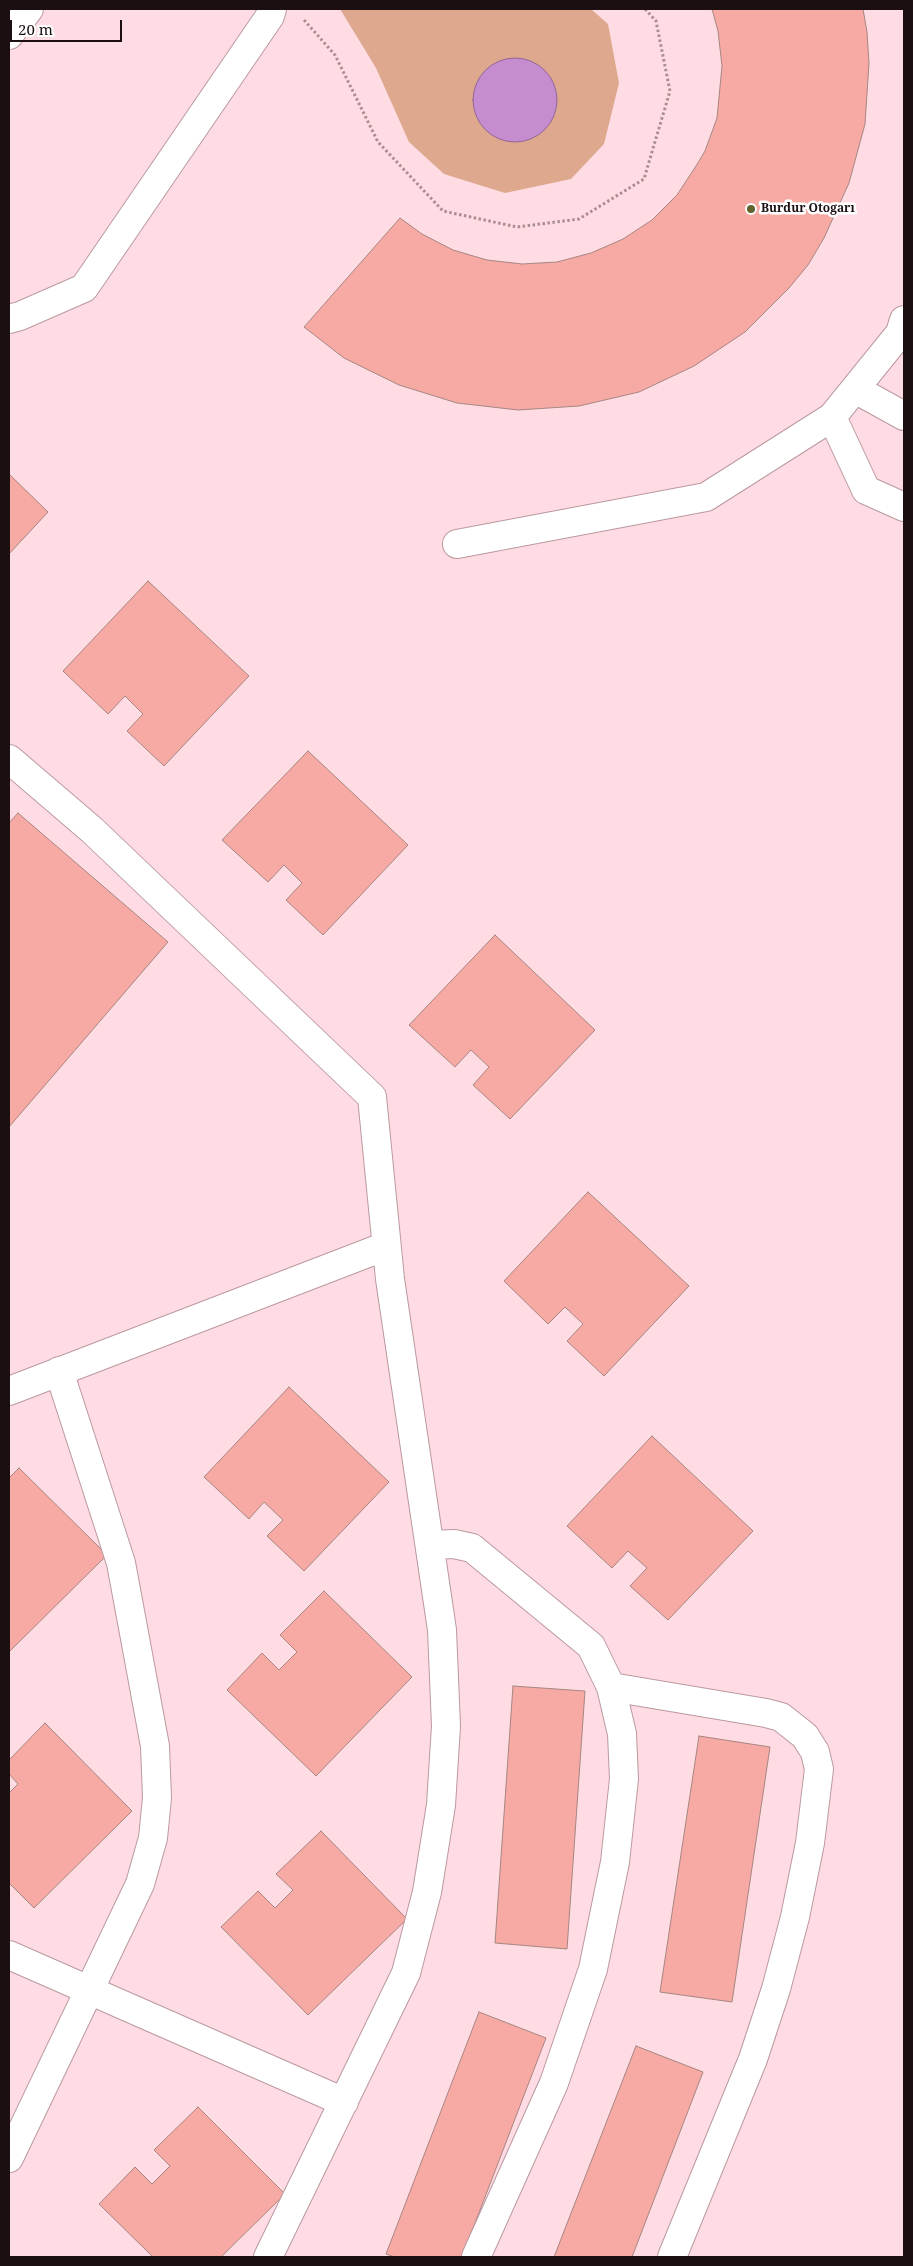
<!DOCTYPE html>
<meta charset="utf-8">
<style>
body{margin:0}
#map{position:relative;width:913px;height:2266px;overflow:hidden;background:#ffdce3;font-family:"Noto Serif",serif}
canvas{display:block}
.frame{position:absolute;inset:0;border:10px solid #1b0f12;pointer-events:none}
.scale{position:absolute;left:10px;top:20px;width:112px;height:22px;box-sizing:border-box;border:2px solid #1b0f12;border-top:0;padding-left:6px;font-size:15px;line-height:18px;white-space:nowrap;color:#1b0f12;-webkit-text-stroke:4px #fff;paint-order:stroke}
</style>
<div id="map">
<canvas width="913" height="2266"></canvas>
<div class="frame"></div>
<div class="scale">20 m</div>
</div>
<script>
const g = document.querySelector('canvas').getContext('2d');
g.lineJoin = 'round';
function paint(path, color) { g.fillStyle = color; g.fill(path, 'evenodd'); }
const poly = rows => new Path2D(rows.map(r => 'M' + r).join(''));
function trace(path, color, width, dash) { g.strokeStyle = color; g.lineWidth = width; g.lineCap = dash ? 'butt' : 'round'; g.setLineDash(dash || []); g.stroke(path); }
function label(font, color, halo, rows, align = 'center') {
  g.font = font + ' "Noto Serif",serif'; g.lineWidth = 5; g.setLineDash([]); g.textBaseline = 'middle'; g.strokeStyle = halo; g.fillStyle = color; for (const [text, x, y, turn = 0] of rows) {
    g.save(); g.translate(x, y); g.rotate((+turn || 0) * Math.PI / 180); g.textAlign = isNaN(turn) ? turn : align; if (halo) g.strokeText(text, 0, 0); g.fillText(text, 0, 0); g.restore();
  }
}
paint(poly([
 [340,9,591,9,608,24,619,83,604,144,571,179,505,193,444,174,409,142,376,68]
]), '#dea88e');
const water = poly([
 '473 100a42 42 0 1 1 84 0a42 42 0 1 1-84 0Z'
]);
paint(water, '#c58ccf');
trace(water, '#926696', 1);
const building = poly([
 [712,9,863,9,867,32,869,63,865,124,849,183,824,238,808,265,789,288,745,332,694,366,639,392,579,406,518,410,457,403,399,385,344,358,304,327,400,218,422,234,453,250,487,260,522,264,557,262,591,253,623,239,652,220,677,195,696,166,705,151,717,118,722,66,718,31,712,9],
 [9,474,48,512,9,554,9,474],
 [148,581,249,676,164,766,127,731,143,714,125,696,108,714,63,671,148,581],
 [308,751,408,845,323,935,286,900,302,883,284,865,268,882,222,840,308,751],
 [18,813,168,942,9,1127,9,823,18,813],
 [495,935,595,1030,510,1119,473,1085,489,1067,471,1050,455,1067,409,1025,495,935],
 [588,1192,689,1286,604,1376,567,1341,583,1324,565,1307,548,1324,504,1281,588,1192],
 [289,1387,389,1482,304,1571,267,1536,283,1520,264,1502,249,1519,204,1477,289,1387],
 [652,1436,753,1531,668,1620,630,1586,647,1568,628,1551,612,1568,567,1526,652,1436],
 [19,1468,107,1555,9,1652,9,1478,19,1468],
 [324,1591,412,1677,316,1776,227,1690,262,1653,279,1670,297,1652,280,1635,324,1591],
 [513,1686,585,1691,567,1949,495,1943,513,1686],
 [45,1723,132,1811,34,1908,9,1883,9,1793,18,1784,9,1774,9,1760,45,1723],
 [699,1736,770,1747,732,2002,660,1992,699,1736],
 [321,1831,407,1919,308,2015,221,1927,258,1891,275,1908,293,1890,276,1874,321,1831],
 [479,2012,546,2038,462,2257,395,2257,386,2254,479,2012],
 [636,2046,703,2072,632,2257,554,2257,636,2046],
 [198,2107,285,2194,221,2257,153,2257,99,2204,135,2167,152,2184,170,2166,154,2150,198,2107]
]);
paint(building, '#f6aaa3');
trace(building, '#a68582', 1);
const minor = poly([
 [9,319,20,316,84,288,270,16,272,9],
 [855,389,904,416],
 [832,417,866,490,904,507],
 [457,544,706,497,832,417,900,333,904,320],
 [9,759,92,830,372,1097,390,1279,442,1630,446,1726,441,1805,427,1892,406,1973,268,2257],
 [9,1391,386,1246],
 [431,1545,454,1544,472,1548,591,1646,611,1687,622,1734,624,1779,615,1862,593,1969,554,2083,476,2257],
 [611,1687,766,1713,781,1717,805,1736,815,1752,819,1769,810,1843,795,1917,776,1989,753,2059,672,2257],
 [9,1955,344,2102],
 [9,2158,140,1884,153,1838,157,1798,155,1746,121,1563,59,1371]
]);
const major = poly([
 [9,35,29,9]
]);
trace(minor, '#ba99a0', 30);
trace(major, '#ba99a0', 30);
trace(poly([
 [304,20,335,55,378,142,443,211,517,227,579,219,644,179,670,91,656,21,645,9]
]), '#a88e93', 3, [2.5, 2.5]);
trace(minor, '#fff', 28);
trace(major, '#fff', 28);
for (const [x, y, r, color] of [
 [751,209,5,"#60622f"]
]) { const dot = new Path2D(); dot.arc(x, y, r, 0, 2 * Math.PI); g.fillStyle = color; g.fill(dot); trace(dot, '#fff', 2); }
label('bold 12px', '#1b0f12', '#fff', [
 ["Burdur Otogarı",761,209]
], 'left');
</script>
